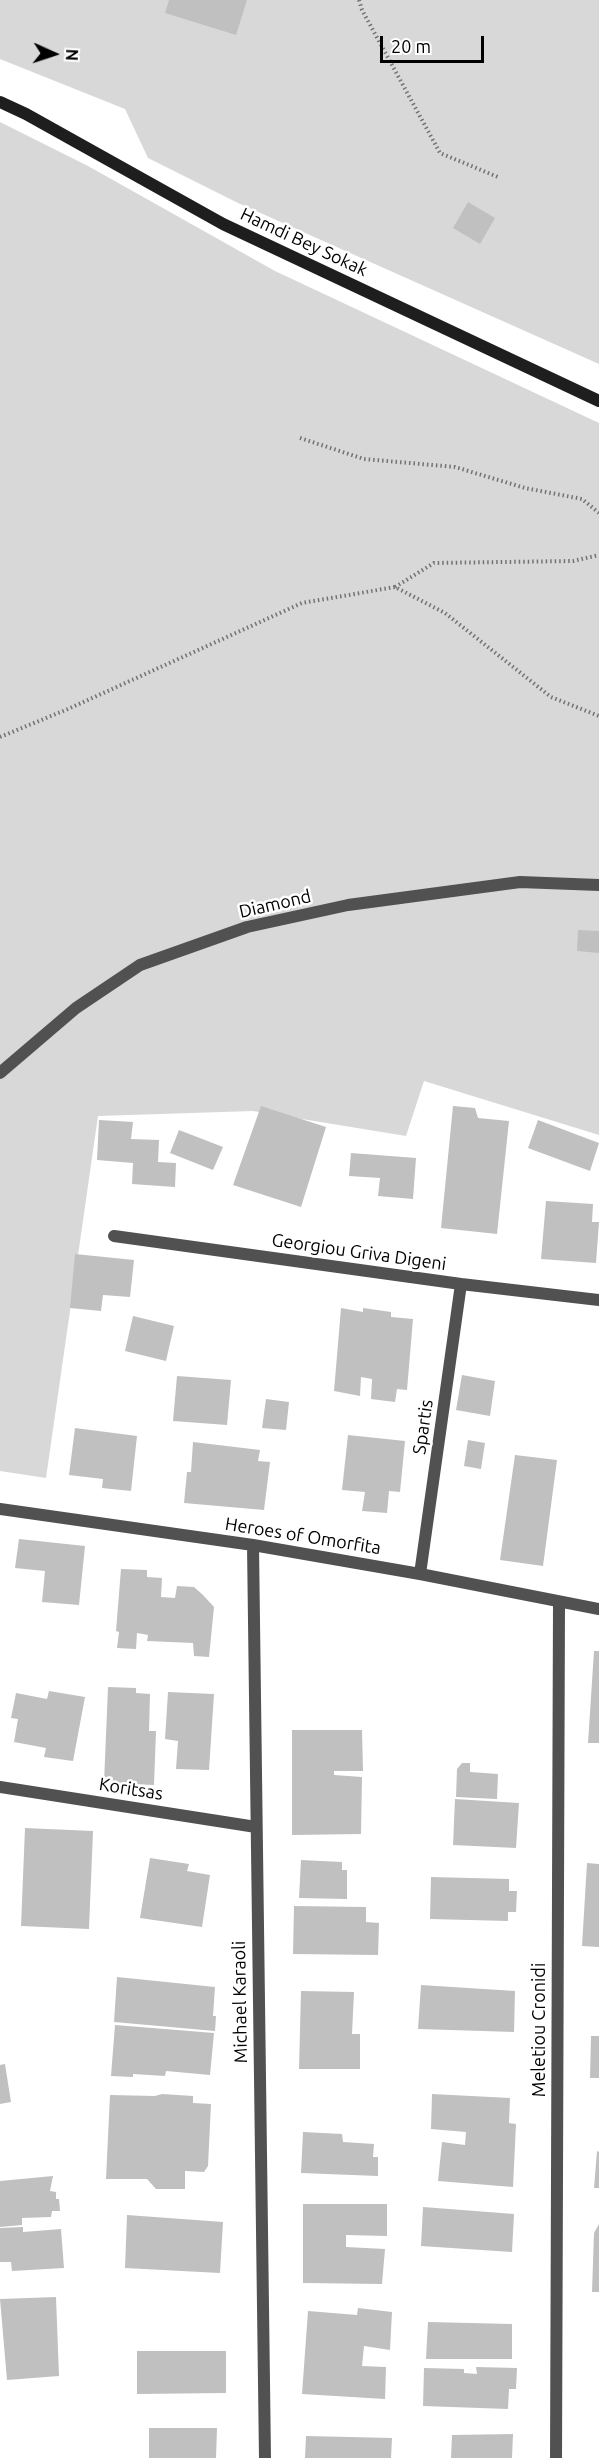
<!DOCTYPE html>
<style>
body{margin:0}
#map{position:relative;width:599px;height:2458px;overflow:hidden;background:#fff;font-family:Ubuntu,sans-serif}
canvas{display:block}
.north{position:absolute;left:24px;top:24px;width:60px;height:60px;-webkit-text-stroke:4px #fff;paint-order:stroke;rotate:93deg;font-size:16px;font-weight:700;line-height:24px;text-align:center;color:#000}
.north::after{content:'';display:block;margin:auto;width:21px;height:27px;background:#000;clip-path:polygon(50% 0,100% 100%,50% 72%,0 100%)}
.scale{position:absolute;left:380px;top:36px;width:104px;height:27px;box-sizing:border-box;border:3px solid #000;border-top:0;padding-left:8px;font-size:18px;line-height:21px;white-space:nowrap;color:#000;-webkit-text-stroke:4px #fff;paint-order:stroke}
</style>
<div id="map">
<canvas width="599" height="2458"></canvas>
<div class="north">N</div>
<div class="scale">20 m</div>
</div>
<script>
const g = document.querySelector('canvas').getContext('2d');
g.lineJoin = 'round';
function paint(path, color) { g.fillStyle = color; g.fill(path, 'evenodd'); }
const poly = rows => new Path2D(rows.map(r => 'M' + r).join(''));
function trace(path, color, width, dash) { g.strokeStyle = color; g.lineWidth = width; g.lineCap = dash ? 'butt' : 'round'; g.setLineDash(dash || []); g.stroke(path); }
function label(font, color, halo, rows, align = 'center') {
  g.font = font + ' Ubuntu,sans-serif'; g.lineWidth = 5; g.setLineDash([]); g.textBaseline = 'middle'; g.strokeStyle = halo; g.fillStyle = color; for (const [text, x, y, turn = 0] of rows) {
    g.save(); g.translate(x, y); g.rotate((+turn || 0) * Math.PI / 180); g.textAlign = isNaN(turn) ? turn : align; if (halo) g.strokeText(text, 0, 0); g.fillText(text, 0, 0); g.restore();
  }
}
paint(poly([
 [0,0,599,0,599,364,238,203,148,158,125,109,0,59],
 [0,122,88,166,275,271,599,423,599,1135,424,1081,406,1136,253,1111,98,1116,46,1478,0,1471]
]), '#d8d8d8');
paint(poly([
 [169,0,247,0,236,35,165,13],
 [468,202,495,218,480,244,453,228],
 [578,930,599,931,599,953,577,951],
 [261,1106,326,1127,301,1207,233,1185],
 [453,1106,475,1108,478,1118,509,1121,497,1234,441,1228],
 [99,1120,133,1122,131,1139,159,1140,158,1162,176,1163,175,1187,132,1184,133,1163,97,1160],
 [538,1120,599,1143,590,1171,528,1148],
 [179,1130,223,1147,213,1170,170,1153],
 [351,1153,416,1158,413,1199,378,1196,380,1178,349,1176],
 [546,1201,593,1204,592,1222,599,1222,596,1263,541,1259],
 [75,1254,134,1260,130,1297,103,1295,101,1311,70,1308],
 [341,1308,363,1312,363,1308,391,1312,391,1317,413,1319,407,1390,397,1389,395,1402,371,1399,372,1379,361,1377,360,1396,334,1391],
 [133,1316,174,1326,166,1361,125,1351],
 [462,1375,495,1381,490,1416,456,1410],
 [177,1376,231,1380,227,1425,173,1421],
 [266,1399,289,1402,286,1430,262,1428],
 [75,1428,137,1436,131,1491,102,1488,103,1479,69,1475],
 [348,1435,405,1441,400,1492,389,1491,387,1513,362,1511,365,1492,342,1490],
 [468,1440,485,1443,481,1469,464,1466],
 [193,1442,260,1450,258,1461,270,1462,264,1510,184,1503,187,1472,191,1472],
 [515,1455,557,1460,543,1566,500,1560],
 [19,1539,85,1546,79,1605,42,1602,45,1571,15,1568],
 [121,1569,147,1570,147,1577,162,1578,161,1597,175,1598,177,1586,194,1587,203,1595,214,1607,209,1657,194,1656,193,1643,147,1641,148,1635,137,1633,136,1649,117,1648,119,1632,116,1631],
 [594,1651,599,1651,599,1743,588,1743],
 [108,1687,136,1688,136,1693,150,1694,149,1731,156,1731,154,1785,104,1783],
 [49,1691,85,1697,73,1761,44,1757,46,1748,14,1742,18,1719,11,1718,16,1693,47,1699],
 [168,1692,214,1694,209,1770,176,1769,178,1741,165,1739],
 [292,1730,362,1730,363,1771,334,1771,334,1775,362,1777,361,1834,292,1835],
 [462,1763,470,1763,470,1772,498,1774,497,1799,456,1797,457,1769],
 [455,1799,519,1803,516,1848,453,1845],
 [25,1828,93,1831,89,1929,21,1926],
 [150,1858,189,1864,187,1871,210,1875,202,1927,140,1918],
 [301,1860,342,1862,342,1870,347,1870,347,1899,299,1898],
 [587,1863,599,1864,599,1947,582,1946],
 [431,1877,509,1879,509,1891,517,1891,516,1912,508,1912,508,1921,430,1919],
 [294,1906,366,1907,366,1922,379,1923,378,1955,293,1954],
 [117,1977,215,1987,213,2016,216,2016,215,2031,114,2022],
 [421,1985,515,1991,514,2032,418,2029],
 [301,1991,354,1992,352,2034,360,2034,360,2069,299,2069],
 [115,2025,214,2033,210,2075,166,2071,165,2076,133,2074,133,2077,111,2076],
 [591,2036,599,2036,599,2078,590,2078],
 [5,2064,11,2102,0,2104,0,2065],
 [162,2094,193,2096,193,2103,211,2104,208,2166,204,2172,185,2171,185,2189,156,2189,147,2179,106,2179,110,2095,155,2096],
 [432,2094,510,2098,509,2123,516,2124,513,2187,438,2181,442,2142,465,2145,466,2132,431,2129],
 [303,2132,342,2134,343,2142,374,2144,373,2157,378,2157,378,2176,301,2173],
 [597,2151,599,2152,599,2188,594,2188],
 [53,2176,50,2191,56,2192,56,2199,59,2199,60,2211,52,2211,51,2217,22,2218,22,2225,0,2227,0,2181],
 [303,2204,387,2204,387,2236,346,2235,346,2247,385,2249,382,2284,303,2283],
 [423,2207,514,2214,512,2252,421,2246],
 [127,2215,223,2222,220,2273,125,2268],
 [599,2224,599,2292,592,2292,594,2233],
 [23,2227,23,2232,61,2229,64,2268,12,2271,11,2262,0,2262,0,2228],
 [56,2297,59,2376,7,2380,0,2299],
 [358,2308,392,2312,390,2350,364,2346,362,2366,386,2367,385,2399,302,2394,308,2311,357,2315],
 [428,2322,512,2324,512,2359,426,2359],
 [137,2351,226,2351,226,2393,137,2394],
 [476,2367,517,2368,516,2389,509,2389,508,2409,423,2406,424,2368,464,2369,464,2373,477,2374],
 [149,2428,217,2428,216,2458,149,2458],
 [513,2434,512,2458,451,2458,452,2435],
 [306,2436,392,2438,391,2458,305,2458]
]), '#c0c0c0');
trace(poly([
 [359,0,362,10,440,153,498,177],
 [300,438,364,459,455,467,525,488,582,499,599,513],
 [395,587,434,563,573,561,599,555],
 [0,737,68,709,302,603,395,587,445,613,551,697,599,716]
]), '#737373', 4, [1.5, 3]);
trace(poly([
 [0,1073,76,1008,140,965,247,927,348,905,520,882,599,885],
 [114,1236,461,1284,599,1300],
 [0,1509,253,1545,420,1574,599,1609],
 [253,1545,265,2458],
 [420,1574,461,1284],
 [0,1787,256,1827],
 [556,2458,559,1603]
]), '#515151', 12);
trace(poly([
 [0,102,26,114,223,224,599,401]
]), '#1e1e1e', 12);
label('18px', '#000', '#fff', [
 ["Hamdi Bey Sokak",304,242,25],
 ["Diamond",275,904,-13],
 ["Georgiou Griva Digeni",359,1252,8],
 ["Spartis",423,1427,-82],
 ["Heroes of Omorfita",303,1536,9],
 ["Koritsas",131,1789,9],
 ["Michael Karaoli",240,2002,-91],
 ["Meletiou Cronidi",539,2030,-90]
]);
</script>
